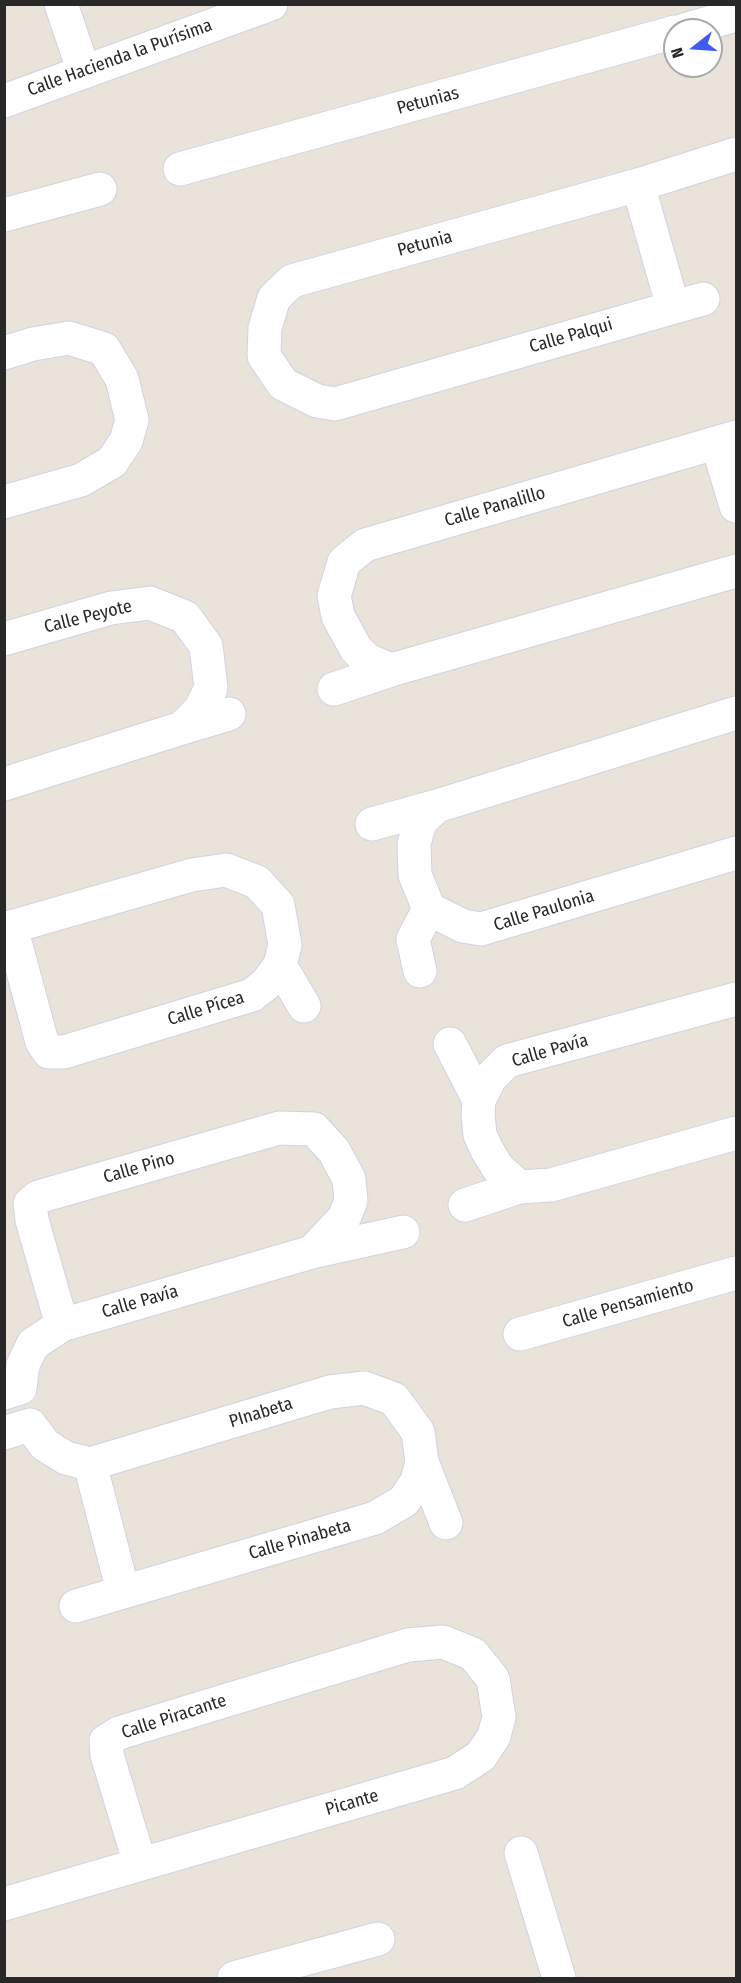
<!DOCTYPE html>
<meta charset="utf-8">
<style>
body{margin:0}
#map{position:relative;width:741px;height:1983px;overflow:hidden;background:#eae3da;font-family:"Fira Sans Condensed",sans-serif}
canvas{display:block}
.frame{position:absolute;inset:0;border:6px solid #282828;pointer-events:none}
.north{position:absolute;left:663px;top:18px;width:60px;height:60px;box-sizing:border-box;background:#fff;border:2px solid #a9a9a9;border-radius:50%;rotate:253deg;font-size:16px;font-weight:700;line-height:24px;text-align:center;color:#282828}
.north::after{content:'';display:block;margin:auto;width:21px;height:27px;background:#415bf0;clip-path:polygon(50% 0,100% 100%,50% 72%,0 100%)}
</style>
<div id="map">
<canvas width="741" height="1983"></canvas>
<div class="frame"></div>
<div class="north">N</div>
</div>
<script>
const g = document.querySelector('canvas').getContext('2d');
g.lineJoin = 'round';
const poly = rows => new Path2D(rows.map(r => 'M' + r).join(''));
function trace(path, color, width, dash) { g.strokeStyle = color; g.lineWidth = width; g.lineCap = dash ? 'butt' : 'round'; g.setLineDash(dash || []); g.stroke(path); }
function label(font, color, halo, rows, align = 'center') {
  g.font = font + ' "Fira Sans Condensed",sans-serif'; g.lineWidth = 4.5; g.setLineDash([]); g.textBaseline = 'middle'; g.strokeStyle = halo; g.fillStyle = color; for (const [text, x, y, turn = 0] of rows) {
    g.save(); g.translate(x, y); g.rotate((+turn || 0) * Math.PI / 180); g.textAlign = isNaN(turn) ? turn : align; if (halo) g.strokeText(text, 0, 0); g.fillText(text, 0, 0); g.restore();
  }
}
const minor = poly([
 [61,4,84,72],
 [684,30,736,15],
 [4,101,271,4],
 [180,169,675,32],
 [638,185,673,307],
 [4,215,100,189],
 [703,299,335,404,317,401,283,384,264,356,265,328,274,298,292,281,638,185,736,154],
 [4,353,33,344,69,338,104,349,122,379,132,420,126,441,112,462,81,480,4,502],
 [736,437,365,545,344,562,334,596,338,616,356,649,367,660,391,670,736,571],
 [717,443,736,506],
 [4,639,111,608,150,603,185,617,206,646,211,688,200,710,182,728,4,784],
 [334,689,391,670],
 [736,713,437,806,420,822,414,844,415,875,429,909,463,926,481,929,736,853],
 [182,728,229,714],
 [372,824,437,806],
 [4,929,192,875,226,870,257,882,278,905,285,945,280,965,266,984,252,995,64,1052,49,1052,42,1042,11,927],
 [280,965,304,1006],
 [420,971,413,939,429,909],
 [736,999,507,1061,490,1078,479,1100,478,1115,480,1135,487,1150,498,1168,519,1187,551,1185,736,1133],
 [450,1044,479,1100],
 [465,1205,519,1187],
 [312,1252,403,1232],
 [520,1334,736,1273],
 [4,1393,20,1388,23,1365,33,1344,62,1325,312,1252,344,1218,351,1201,349,1179,334,1151,314,1129,279,1128,38,1197,30,1204,32,1220,62,1325],
 [4,1433,30,1425,45,1445,66,1458,90,1464],
 [422,1462,446,1523],
 [90,1464,123,1591],
 [76,1606,375,1518,404,1501,417,1481,422,1462,418,1432,394,1399,364,1388,330,1392,90,1464],
 [521,1853,559,1978],
 [4,1904,455,1773,481,1756,494,1736,499,1717,493,1679,473,1654,443,1642,408,1645,119,1733,106,1741,107,1755,140,1864],
 [234,1978,378,1939]
]);
trace(minor, '#cfd2e0', 35);
trace(minor, '#fff', 33);
label('18px', '#282828', '#fff', [
 ["Calle Hacienda la Purísima",120,58,-20],
 ["Petunias",428,101,-15],
 ["Petunia",425,244,-15],
 ["Calle Palqui",571,336,-16],
 ["Calle Panalillo",495,507,-16],
 ["Calle Peyote",88,617,-14],
 ["Calle Paulonia",544,911,-17],
 ["Calle Pícea",206,1009,-17],
 ["Calle Pavía",550,1051,-16],
 ["Calle Pino",139,1168,-16],
 ["Calle Pavía",140,1302,-16],
 ["Calle Pensamiento",628,1304,-16],
 ["PInabeta",261,1413,-17],
 ["Calle Pinabeta",300,1540,-16],
 ["Calle Piracante",174,1717,-18],
 ["Picante",352,1803,-16]
]);
</script>
